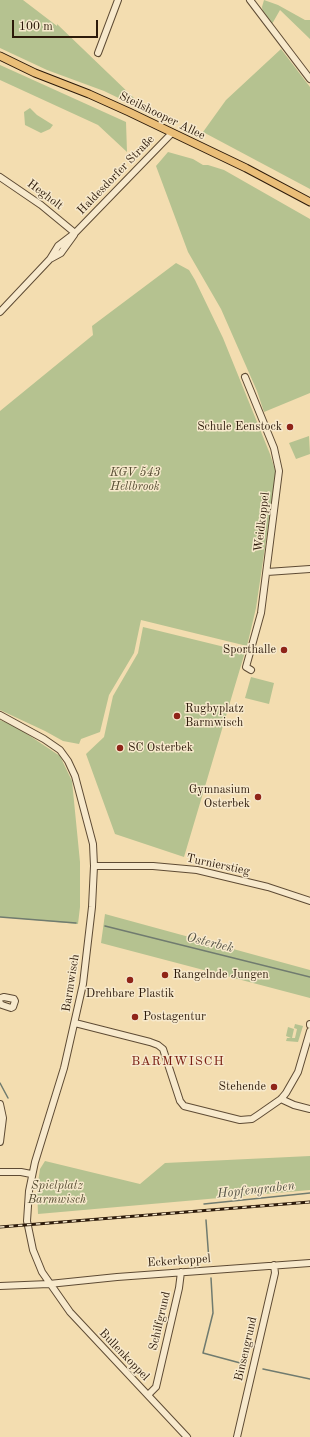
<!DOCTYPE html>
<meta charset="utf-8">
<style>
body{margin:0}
#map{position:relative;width:310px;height:1437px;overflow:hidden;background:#f3ddb0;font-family:"Old Standard TT",serif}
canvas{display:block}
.scale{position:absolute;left:12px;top:20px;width:86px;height:18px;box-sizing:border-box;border:2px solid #2c1a0a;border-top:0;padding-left:5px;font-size:12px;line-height:14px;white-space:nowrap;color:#2c1a0a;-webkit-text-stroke:3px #f7e9cc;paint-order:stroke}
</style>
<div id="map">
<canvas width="310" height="1437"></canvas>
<div class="scale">100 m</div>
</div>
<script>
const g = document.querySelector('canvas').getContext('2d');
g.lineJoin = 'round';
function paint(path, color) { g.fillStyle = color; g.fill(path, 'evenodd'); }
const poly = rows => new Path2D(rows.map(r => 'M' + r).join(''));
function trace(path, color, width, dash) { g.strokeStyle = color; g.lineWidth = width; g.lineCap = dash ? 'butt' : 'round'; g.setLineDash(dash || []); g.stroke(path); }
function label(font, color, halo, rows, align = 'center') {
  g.font = font + ' "Old Standard TT",serif'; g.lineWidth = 3; g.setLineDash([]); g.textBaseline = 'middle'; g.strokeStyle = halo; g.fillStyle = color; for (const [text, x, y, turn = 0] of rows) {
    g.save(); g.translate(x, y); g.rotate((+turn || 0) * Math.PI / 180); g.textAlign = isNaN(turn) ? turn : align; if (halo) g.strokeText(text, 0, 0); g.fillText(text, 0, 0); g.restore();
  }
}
paint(poly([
 [0,0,23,0,57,26,57,24,134,98,131,104,104,91,47,70,0,48],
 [264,0,278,5,305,20,310,20,310,39,280,10,272,24,263,13,262,7],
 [281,49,310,87,310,189,203,132,226,100],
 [0,65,126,122,127,152,98,125,0,80],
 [30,108,37,115,53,125,50,129,41,133,25,125,24,112],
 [168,152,193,159,203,165,208,165,224,170,310,219,310,393,264,412,257,391,221,309,188,252,156,166],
 [176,263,189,270,195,280,223,338,270,454,276,473,256,608,247,646,141,620,134,653,109,695,100,732,81,739,79,744,63,741,45,731,0,710,0,411,93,335,92,326],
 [309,436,310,454,296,459,289,443],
 [143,627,245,652,184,857,115,834,86,754,104,737,113,696,138,653],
 [251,677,274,683,269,704,245,698],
 [0,720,15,726,60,756,72,781,80,862,80,907,78,924,0,917],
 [105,914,310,970,310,998,101,943],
 [295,1024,303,1026,298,1042,286,1041,287,1038,291,1038,286,1036,288,1027,294,1029,292,1038,295,1038,297,1029,294,1028],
 [310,1156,310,1190,38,1214,37,1189,40,1169,45,1161,140,1184,165,1163]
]), '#b5c290');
trace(poly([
 [0,917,76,923],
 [105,926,310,977],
 [0,1083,8,1098],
 [204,1204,310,1193],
 [206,1220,209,1261],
 [211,1278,213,1313,203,1353,244,1364],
 [263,1369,310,1379]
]), '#707b6f', 1.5);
const minor = poly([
 [250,0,310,79],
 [98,53,118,0],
 [0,177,41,205,75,233],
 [50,259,58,246,75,233,172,133],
 [0,312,50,259,61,253,74,235],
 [245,377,274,448,279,471,261,613,246,667,251,670],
 [267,572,310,569],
 [0,715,44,739,60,750,68,761,75,776,93,844,94,866,92,907,83,984,64,1068,35,1162,29,1191,27,1221,33,1250,42,1272,70,1312,187,1437],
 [94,866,153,866,197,870,268,887,310,901],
 [0,998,4,997,14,999,15,1001,13,1007,11,1008,2,1005,0,1003],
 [75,1023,150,1042,158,1045,163,1049,180,1101,184,1106,240,1120,252,1119,258,1115,281,1099,286,1093,298,1072,310,1031],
 [310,1024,310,1025],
 [281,1099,294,1105,310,1109],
 [0,1104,3,1118,0,1142],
 [0,1172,21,1172,31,1174],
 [0,1286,49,1284,117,1277,310,1263],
 [148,1395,156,1387,179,1288,181,1272],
 [237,1437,275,1273,274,1265]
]);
const major = poly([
 [0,56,35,73,89,94,129,112,246,168,310,202]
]);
trace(minor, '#5e4b34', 8);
trace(major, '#2c1a0a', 9);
trace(minor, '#f7e9cc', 6);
trace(major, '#eabe78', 7);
const rail = poly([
 [0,1227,310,1202]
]);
trace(rail, '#2c1a0a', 3);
trace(rail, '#f7e9cc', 1.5, [4.5]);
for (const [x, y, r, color] of [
 [290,427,4,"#8f2418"],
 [284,650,4,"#8f2418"],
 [177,716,4,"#8f2418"],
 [120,748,4,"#8f2418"],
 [258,797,4,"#8f2418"],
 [165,975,4,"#8f2418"],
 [130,980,4,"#8f2418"],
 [135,1017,4,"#8f2418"],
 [274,1087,4,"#8f2418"]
]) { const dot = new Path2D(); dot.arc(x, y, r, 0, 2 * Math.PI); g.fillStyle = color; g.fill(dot); trace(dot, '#f7e9cc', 1.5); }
label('12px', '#2c1a0a', '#f7e9cc', [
 ["Steilshooper Allee",162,116,26],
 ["Haldesdorfer Straße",116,175,-46],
 ["Hegholt",45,195,37],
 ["Weidkoppel",262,522,-83],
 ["Turnierstieg",218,865,12],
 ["Barmwisch",71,983,-81],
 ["Eckerkoppel",179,1261,-4],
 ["Schilfgrund",160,1321,-77],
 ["Binsengrund",246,1349,-77],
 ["Bullenkoppel",124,1355,46]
]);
label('12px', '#2c1a0a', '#f7e9cc', [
 ["Schule Eenstock",282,427],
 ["Sporthalle",276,650],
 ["Rugbyplatz",185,709,"left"],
 ["Barmwisch",185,723,"left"],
 ["SC Osterbek",128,748,"left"],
 ["Gymnasium",250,790],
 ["Osterbek",250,804],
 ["Rangelnde Jungen",173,975,"left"],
 ["Drehbare Plastik",130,994,"center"],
 ["Postagentur",143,1017,"left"],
 ["Stehende",266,1087]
], 'right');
label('italic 12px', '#554c32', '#f7e9cc', [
 ["KGV 543",135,473],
 ["Hellbrook",135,487],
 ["Spielplatz",57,1186],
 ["Barmwisch",57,1200]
]);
label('italic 13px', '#545245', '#f7e9cc', [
 ["Osterbek",210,943,14],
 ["Hopfengraben",256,1190,-6]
]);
g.letterSpacing = '1px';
label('13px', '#7a1f14', '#f7e9cc', [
 ["BARMWISCH",178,1062]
]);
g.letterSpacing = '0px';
</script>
